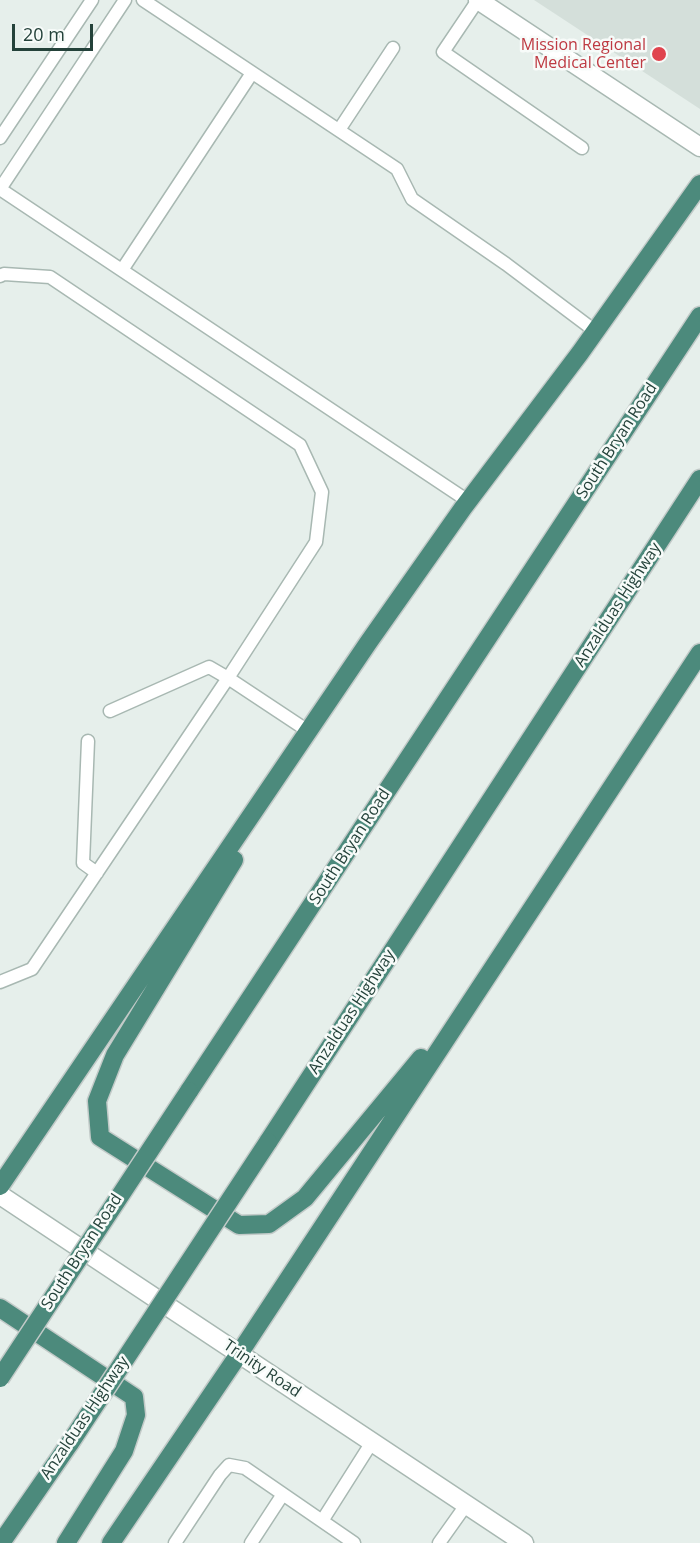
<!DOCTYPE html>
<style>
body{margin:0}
#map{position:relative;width:700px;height:1543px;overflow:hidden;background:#e6efeb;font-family:"Open Sans",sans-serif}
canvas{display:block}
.scale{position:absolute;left:12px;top:24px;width:81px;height:27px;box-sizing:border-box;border:3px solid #24423a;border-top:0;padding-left:8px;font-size:18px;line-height:21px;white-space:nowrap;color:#24423a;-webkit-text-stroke:4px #f7fbf9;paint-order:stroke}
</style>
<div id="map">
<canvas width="700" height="1543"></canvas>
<div class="scale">20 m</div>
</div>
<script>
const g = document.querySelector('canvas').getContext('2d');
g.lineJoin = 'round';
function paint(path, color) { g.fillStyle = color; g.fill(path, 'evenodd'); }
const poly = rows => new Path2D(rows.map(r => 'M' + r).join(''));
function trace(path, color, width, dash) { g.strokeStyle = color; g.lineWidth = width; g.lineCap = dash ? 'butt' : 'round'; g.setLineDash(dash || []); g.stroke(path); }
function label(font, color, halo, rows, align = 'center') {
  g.font = font + ' "Open Sans",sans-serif'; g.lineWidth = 5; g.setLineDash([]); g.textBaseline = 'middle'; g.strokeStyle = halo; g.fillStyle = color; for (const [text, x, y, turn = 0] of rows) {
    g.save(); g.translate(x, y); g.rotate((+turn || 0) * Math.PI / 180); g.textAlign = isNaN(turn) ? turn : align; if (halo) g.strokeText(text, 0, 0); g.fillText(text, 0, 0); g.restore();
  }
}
paint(poly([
 [534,0,700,0,700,109]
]), '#d4dfda');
const service = poly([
 [125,0,0,189,468,501],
 [143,0,397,169,412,199,506,264,595,331],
 [478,0,443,52,582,148],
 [339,130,393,48],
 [0,138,92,0],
 [122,270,252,73],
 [0,276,4,274,50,277,300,445,322,492,316,542,228,678,209,667,110,711],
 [88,741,83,863,97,873],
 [0,982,32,969,228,678,308,731],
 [175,1543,220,1475,229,1465,245,1468,322,1521],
 [251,1543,283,1494],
 [354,1543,322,1521,372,1442],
 [439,1543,466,1505]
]);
const minor = poly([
 [478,0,700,147],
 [0,1195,524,1543]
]);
const trunk = poly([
 [234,860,115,1055,97,1101,100,1137,239,1225,269,1224,305,1198,421,1058],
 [189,1091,700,316],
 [268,1142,700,479],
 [0,1186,368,643,463,508,580,353,700,184],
 [0,1308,134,1397,136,1415,124,1451,66,1543],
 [1,1543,70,1443],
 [111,1543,239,1354,700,653]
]);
trace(service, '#a8b8b2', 15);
trace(minor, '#a8b8b2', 21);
trace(trunk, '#c2cac8', 21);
trace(service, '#fff', 12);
trace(minor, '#fff', 18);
trace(trunk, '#4c8a7c', 18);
const trunkBridge = poly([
 [0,1378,189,1091],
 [70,1443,268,1142]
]);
trace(trunkBridge, '#c2cac8', 21, []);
trace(trunkBridge, '#4c8a7c', 18);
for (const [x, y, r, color] of [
 [659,54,8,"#e0444e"]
]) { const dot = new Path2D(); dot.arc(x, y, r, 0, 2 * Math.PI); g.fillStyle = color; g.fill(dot); trace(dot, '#f7fbf9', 2); }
label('16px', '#be3a42', '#f7fbf9', [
 ["Mission Regional",646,45],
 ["Medical Center",646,63]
], 'right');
label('16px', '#24423a', '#f7fbf9', [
 ["South Bryan Road",617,441,-57],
 ["Anzalduas Highway",618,605,-57],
 ["South Bryan Road",350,847,-57],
 ["Anzalduas Highway",352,1012,-57],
 ["South Bryan Road",82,1252,-57],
 ["Trinity Road",262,1369,34],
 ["Anzalduas Highway",85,1418,-56]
]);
</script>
